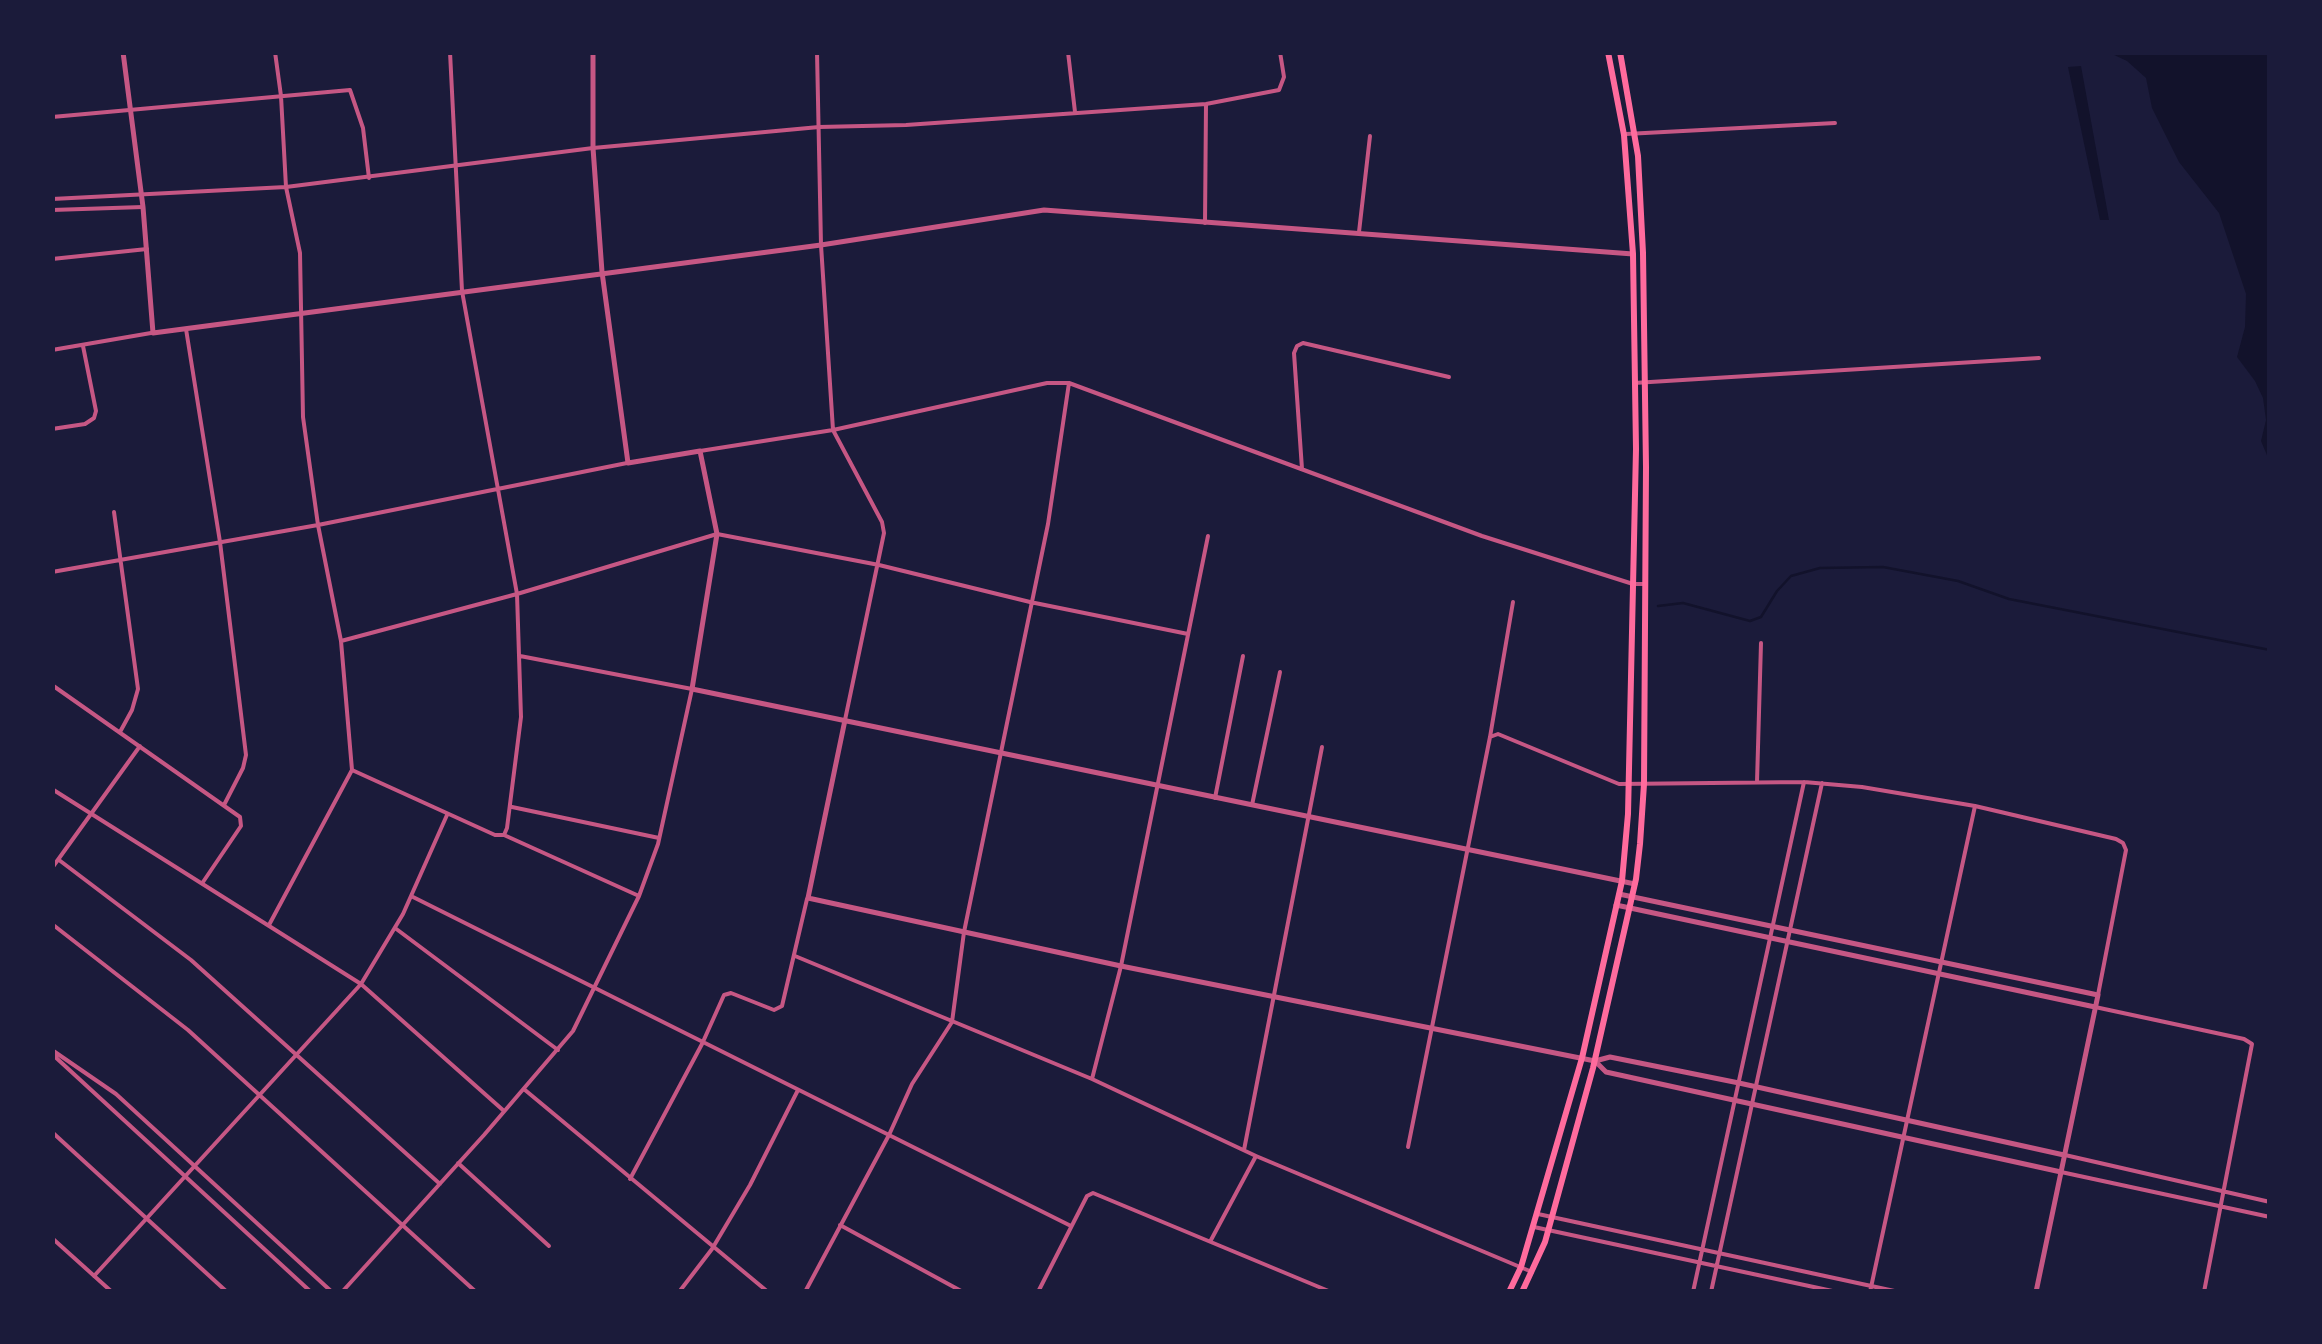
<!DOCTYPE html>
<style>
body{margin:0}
#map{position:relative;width:2322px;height:1344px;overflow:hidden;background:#1b1b3a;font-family:Signika,sans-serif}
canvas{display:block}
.frame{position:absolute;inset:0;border:55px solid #1b1b3a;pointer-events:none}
</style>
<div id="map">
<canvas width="2322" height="1344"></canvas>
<div class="frame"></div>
</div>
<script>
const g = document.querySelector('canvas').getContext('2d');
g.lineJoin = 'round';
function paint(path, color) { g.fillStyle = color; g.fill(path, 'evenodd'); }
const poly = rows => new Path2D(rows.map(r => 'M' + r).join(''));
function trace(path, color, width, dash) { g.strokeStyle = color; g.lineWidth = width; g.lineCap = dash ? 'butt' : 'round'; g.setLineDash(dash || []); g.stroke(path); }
paint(poly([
 [2110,53,2269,53,2269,460,2261,441,2266,420,2263,398,2255,381,2237,357,2245,327,2246,294,2219,213,2179,162,2152,108,2146,78,2127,61],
 [2081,66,2109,220,2100,220,2068,67]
]), '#12122b');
trace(poly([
 [1658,606,1683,603,1750,621,1761,617,1777,591,1791,576,1820,568,1883,567,1958,581,2009,599,2270,650]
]), '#12122b', 2.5);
trace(poly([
 [275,52,281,96,286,187,300,253,303,417,318,525,341,641,352,770],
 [817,52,821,245,833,430,882,522,884,533,845,720],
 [1068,52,1075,112],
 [52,117,350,90,363,128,369,178],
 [1626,134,1835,123],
 [52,199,286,187,593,148,819,127,906,125,1206,104,1279,90,1284,77,1280,52],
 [52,210,143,207],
 [1205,223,1206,104],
 [1359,232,1370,136],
 [52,259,147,249],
 [186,329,220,542,246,755,243,768,224,805],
 [52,350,151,333],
 [1634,383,2039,358],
 [52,429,85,424,94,418,96,411,83,346],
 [700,451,833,430,1047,383,1069,383,1482,536,1633,584,1643,584],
 [1302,469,1294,353,1297,346,1303,343,1449,377],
 [114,512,138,689,132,710,120,732],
 [52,572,318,525,627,463],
 [341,641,517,594,717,534,879,565,1030,602,1188,634],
 [52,685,240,817,241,826,203,882],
 [1490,737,1498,734,1619,784,1804,782,1862,787,1975,806,2116,839,2123,843,2126,850,2098,995],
 [352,770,495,835,504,835,507,828,521,717,517,594,462,291,450,52],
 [1757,782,1761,643],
 [52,789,361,984,504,1111],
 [1215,798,1243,656],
 [1252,805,1280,672],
 [512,807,659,838],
 [504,835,639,896],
 [59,860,191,960,440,1184],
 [52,868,140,746],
 [411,896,1071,1226],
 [52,924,188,1030,476,1292],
 [269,925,352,770],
 [395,928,558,1050],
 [795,956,1092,1079,1256,1156,1532,1272],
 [2095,1007,2244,1039,2252,1044,2204,1292],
 [52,1050,116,1094,332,1292],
 [52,1054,311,1292],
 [1092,1079,1121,966,1208,536],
 [525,1090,768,1292],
 [52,1132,227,1292],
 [1408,1147,1490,737,1513,602],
 [1244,1150,1322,747],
 [2065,1155,2270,1202],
 [458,1163,549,1246],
 [2061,1172,2270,1217],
 [630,1179,702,1044,724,995,731,993,774,1010,782,1006,807,899],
 [1538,1214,1899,1292],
 [840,1225,963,1292],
 [1534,1227,1837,1292],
 [52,1238,112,1292],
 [1211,1240,1256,1156],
 [94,1276,361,984,403,914,447,815],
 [342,1292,484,1135,573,1031,639,896,658,844,692,689,520,656],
 [679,1292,712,1249,750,1185,798,1090],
 [805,1292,889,1135,912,1084,952,1022,964,932,1048,524,1069,383],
 [1038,1292,1087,1196,1093,1193,1331,1292],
 [1693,1292,1804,782],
 [1711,1292,1822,783],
 [1870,1292,1975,806]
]), '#c65784', 4);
trace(poly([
 [123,52,143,207,153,333,821,245,1044,210,1633,254],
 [593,52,593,148,602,272,628,463,700,451,717,534,692,689,1635,884],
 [845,720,808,898,1121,966,1595,1061,1610,1057,1739,1083,2064,1155],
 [1619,894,2098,995,2036,1292],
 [1616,905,2095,1007],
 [1595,1061,1606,1072,2061,1172]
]), '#c65784', 5);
trace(poly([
 [1509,1292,1521,1267,1582,1058,1622,881,1628,814,1636,449,1633,254,1624,135,1608,52],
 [1522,1292,1545,1242,1593,1068,1636,879,1640,844,1644,784,1646,467,1643,253,1638,156,1620,52]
]), '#ff6b9d', 6);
</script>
